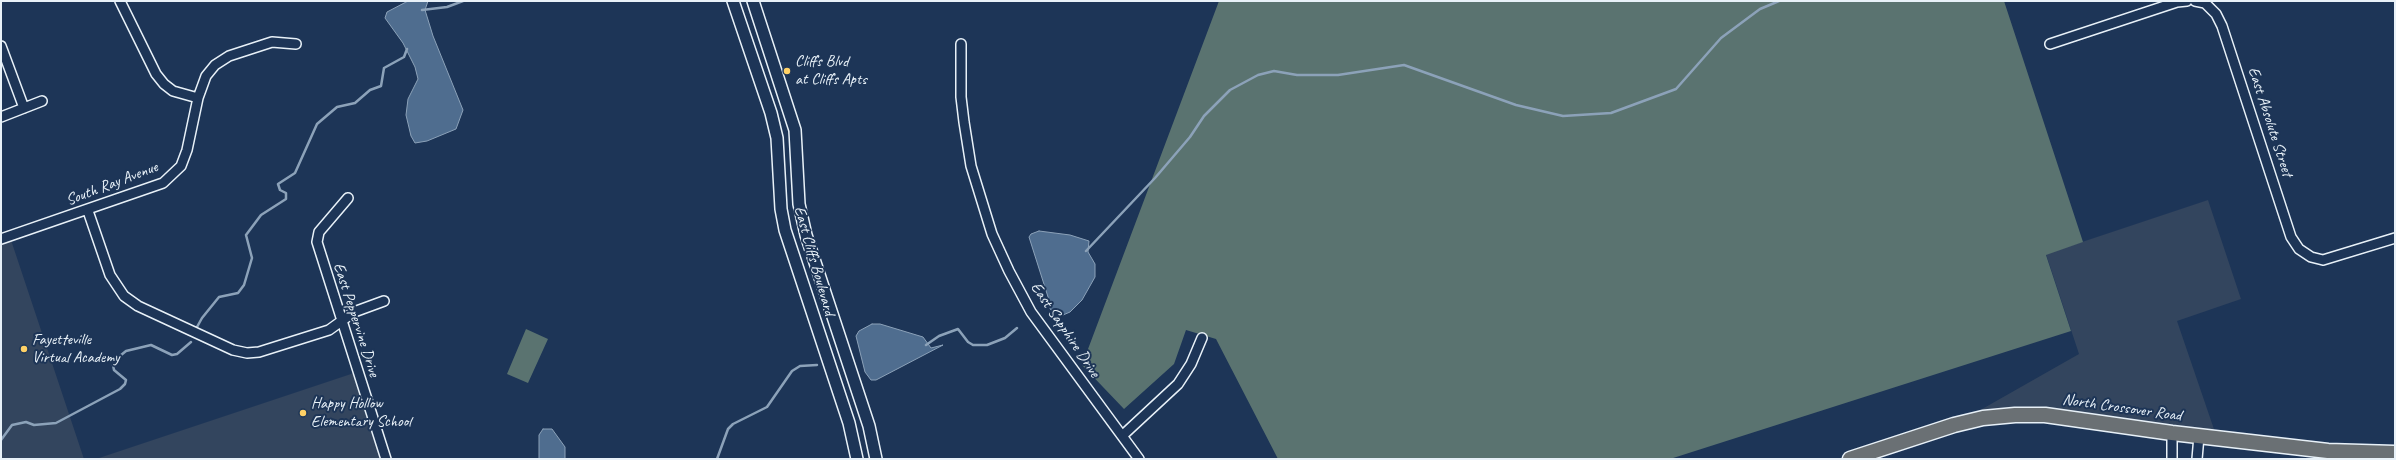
<!DOCTYPE html>
<style>
body{margin:0}
#map{position:relative;width:2396px;height:460px;overflow:hidden;background:#1d3557;font-family:Caveat,sans-serif}
canvas{display:block}
.frame{position:absolute;inset:0;border:2px solid #e8f1f8;pointer-events:none}
</style>
<div id="map">
<canvas width="2396" height="460"></canvas>
<div class="frame"></div>
</div>
<script>
const g = document.querySelector('canvas').getContext('2d');
g.lineJoin = 'round';
function paint(path, color) { g.fillStyle = color; g.fill(path, 'evenodd'); }
const poly = rows => new Path2D(rows.map(r => 'M' + r).join(''));
function trace(path, color, width, dash) { g.strokeStyle = color; g.lineWidth = width; g.lineCap = dash ? 'butt' : 'round'; g.setLineDash(dash || []); g.stroke(path); }
function label(font, color, halo, rows, align = 'center') {
  g.font = font + ' Caveat,sans-serif'; g.lineWidth = 4; g.setLineDash([]); g.textBaseline = 'middle'; g.strokeStyle = halo; g.fillStyle = color; for (const [text, x, y, turn = 0] of rows) {
    g.save(); g.translate(x, y); g.rotate((+turn || 0) * Math.PI / 180); g.textAlign = isNaN(turn) ? turn : align; if (halo) g.strokeText(text, 0, 0); g.fillText(text, 0, 0); g.restore();
  }
}
paint(poly([
 [2208,200,2241,299,2177,321,2217,438,2045,415,1954,425,2079,354,2046,254],
 [10,237,84,459,1,459,1,239],
 [357,372,386,459,96,459]
]), '#33455e');
paint(poly([
 [1219,1,2004,1,2083,242,2046,255,2071,331,1670,459,1278,459,1216,339,1186,330,1174,364,1124,409,1082,365],
 [526,329,548,339,528,383,507,374]
]), '#5a7370');
const water = poly([
 [408,1,428,1,425,10,433,36,463,110,456,129,427,141,415,143,411,136,406,115,408,99,418,79,415,67,403,43,385,18,387,12,408,1],
 [1039,231,1070,235,1089,241,1088,252,1095,264,1095,277,1082,300,1070,312,1063,315,1051,310,1048,305,1049,300,1029,237,1031,234,1039,231],
 [872,324,880,324,923,337,931,348,943,345,876,380,871,380,865,372,856,336,859,331,872,324],
 [543,429,552,429,565,447,565,459,539,459,539,435,543,429]
]);
paint(water, '#4f6d8f');
trace(water, '#8ca2b9', 1);
trace(poly([
 [422,10,447,7,463,1],
 [1086,251,1155,178,1190,137,1204,116,1230,90,1258,75,1274,71,1297,75,1338,75,1404,65,1516,105,1563,116,1611,113,1676,89,1721,38,1760,9,1779,1],
 [197,327,202,318,219,297,238,293,244,285,252,258,246,235,261,215,286,199,286,193,280,190,278,184,295,173,317,124,337,107,355,103,370,90,381,86,384,68,404,57,407,49],
 [926,345,939,336,958,329,968,342,973,345,987,345,1005,338,1017,328],
 [1,440,12,425,26,422,34,425,56,423,120,389,125,384,126,380,114,370,113,365,115,360,126,351,151,345,172,355,177,354,191,342],
 [717,459,728,429,733,424,767,407,792,371,800,366,817,365]
]), '#8ca2b9', 2.5);
const minor = poly([
 [120,1,156,74,164,84,173,91,198,98],
 [2195,1,2205,3,2216,14,2222,26,2291,237,2299,249,2311,257,2323,260,2395,238],
 [961,44,961,97,964,122,971,166,992,234,1009,271,1031,312,1139,459],
 [2050,44,2177,2,2187,1],
 [1,46,24,108],
 [1,117,42,101],
 [348,198,319,232,317,242,386,459],
 [88,211,110,275,124,296,138,306,233,350,247,353,259,352,329,330,354,312,384,301],
 [1,239,163,183,181,166,187,150,198,98,206,76,215,65,229,56,272,42,296,44],
 [1122,436,1178,384,1191,364,1202,338],
 [2172,459,2172,433],
 [2197,459,2199,436]
]);
const tertiary = poly([
 [733,1,771,113,777,138,781,209,785,230,849,423,857,459],
 [753,1,795,130,799,204,806,235,869,426,876,459]
]);
const primary = poly([
 [1850,459,1954,425,1983,418,2015,415,2045,415,2172,433,2328,451,2395,453]
]);
trace(minor, '#e8f1f8', 12);
trace(tertiary, '#e8f1f8', 14);
trace(primary, '#e8f1f8', 17);
trace(minor, '#1d3557', 9);
trace(tertiary, '#1d3557', 11);
trace(primary, '#6a7074', 14);
for (const [x, y, r, color] of [
 [787,71,4,"#ffd166"],
 [24,349,4,"#ffd166"],
 [303,413,4,"#ffd166"]
]) { const dot = new Path2D(); dot.arc(x, y, r, 0, 2 * Math.PI); g.fillStyle = color; g.fill(dot); trace(dot, '#1d3557', 1.5); }
label('16px', '#e8f1f8', '#1d3557', [
 ["Cliffs Blvd",795,62],
 ["at Cliffs Apts",795,80],
 ["Fayetteville",32,340],
 ["Virtual Academy",32,358],
 ["Happy Hollow",311,404],
 ["Elementary School",311,422]
], 'left');
label('16px', '#e8f1f8', '#1d3557', [
 ["East Absolute Street",2270,122,72],
 ["South Ray Avenue",112,184,-21],
 ["East Cliffs Boulevard",814,261,74],
 ["East Peppervine Drive",356,320,72],
 ["East Sapphire Drive",1065,330,56],
 ["North Crossover Road",2122,408,8]
]);
</script>
